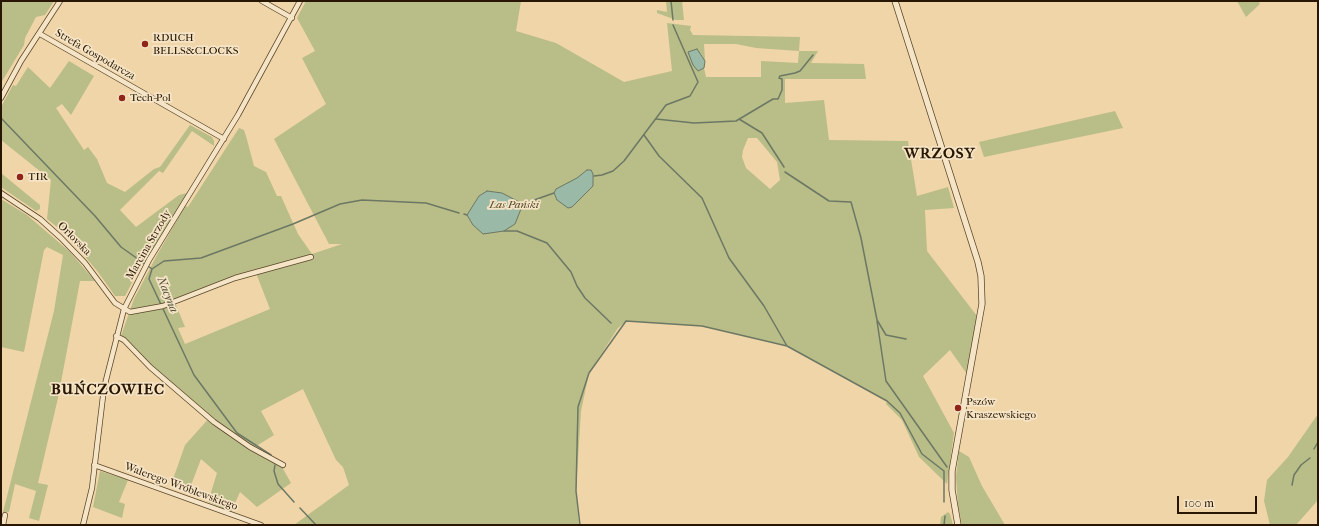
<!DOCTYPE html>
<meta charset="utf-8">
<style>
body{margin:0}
#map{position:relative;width:1319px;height:526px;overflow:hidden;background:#f0d5a8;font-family:"IM FELL French Canon",serif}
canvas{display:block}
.frame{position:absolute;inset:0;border:2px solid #281600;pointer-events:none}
.scale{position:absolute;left:1177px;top:496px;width:80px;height:18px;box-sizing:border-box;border:2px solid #281600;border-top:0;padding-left:5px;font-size:12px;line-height:14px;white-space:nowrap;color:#281600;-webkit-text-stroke:3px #f5e4c6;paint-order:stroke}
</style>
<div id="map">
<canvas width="1319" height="526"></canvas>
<div class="frame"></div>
<div class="scale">100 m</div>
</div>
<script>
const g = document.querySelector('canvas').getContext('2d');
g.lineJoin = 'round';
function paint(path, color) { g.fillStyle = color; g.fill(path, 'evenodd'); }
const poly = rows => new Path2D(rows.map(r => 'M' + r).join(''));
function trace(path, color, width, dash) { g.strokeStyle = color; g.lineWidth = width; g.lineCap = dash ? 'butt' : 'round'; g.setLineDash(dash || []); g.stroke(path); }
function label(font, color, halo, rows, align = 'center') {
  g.font = font + ' "IM FELL French Canon",serif'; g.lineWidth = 3.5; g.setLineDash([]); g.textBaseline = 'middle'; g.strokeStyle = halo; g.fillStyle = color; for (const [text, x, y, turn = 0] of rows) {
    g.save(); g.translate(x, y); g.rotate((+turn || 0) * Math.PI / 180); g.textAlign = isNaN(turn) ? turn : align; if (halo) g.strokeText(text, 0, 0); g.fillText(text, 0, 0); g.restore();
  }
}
paint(poly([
 [1,1,54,1,45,15,36,17,25,38,24,45,1,83],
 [306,1,521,1,516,31,556,43,624,82,672,71,667,23,691,26,690,30,693,35,800,37,799,51,818,51,811,63,864,64,866,79,785,79,785,103,824,100,829,140,908,141,917,196,948,187,954,208,925,210,927,251,977,316,967,374,950,350,923,376,954,433,947,484,919,457,902,420,886,404,887,401,787,346,702,326,626,321,618,328,589,373,581,411,576,491,579,525,294,525,349,485,343,467,336,460,303,389,261,411,274,435,250,450,282,467,291,483,257,507,240,492,231,512,208,502,217,473,201,459,188,493,171,485,185,445,211,416,149,363,121,336,134,299,157,255,185,206,188,207,239,128,244,130,246,136,254,166,266,172,277,196,281,196,298,234,312,254,342,244,329,244,274,139,326,104,302,58,315,51,297,18],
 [704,44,736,44,756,48,799,51,798,63,761,61,761,77,706,77,704,68,698,71,701,54,705,61],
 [748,138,757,138,777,162,780,180,770,189,746,168,742,157,743,150],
 [256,273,270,309,185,344,178,328,185,327,174,300],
 [666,1,682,1,684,20,676,20,657,13,657,10,667,12],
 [1237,1,1258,1,1260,4,1246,17],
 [69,61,94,76,71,115,62,104,56,108,84,150,88,147,97,159,107,183,125,192,154,169,160,167,190,125,212,137,214,141,214,146,192,131,163,173,159,171,120,210,136,227,179,195,191,192,137,273,125,296,115,296,98,272,67,235,47,219,51,180,1,140,1,107,13,85,16,86,28,67,50,88],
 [1115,111,1123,128,984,157,979,142],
 [1,173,40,205,40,209,36,211,1,187],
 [1,199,27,215,70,252,95,281,80,281,58,398,38,483,48,485,39,521,29,518,36,491,15,484,9,512,3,512,54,311,63,255,47,247,44,250,24,352,1,347],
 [1318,414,1318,500,1296,525,1270,525,1264,501,1267,480,1288,457],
 [959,451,969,457,982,486,1005,525,962,525,958,505,956,477],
 [100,471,128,480,119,502,125,504,122,518,93,507],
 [948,512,950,514,953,525,940,525,941,517]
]), '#b9bd88');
const water = poly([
 [697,49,705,61,704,68,698,71,693,65,688,52,697,49],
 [587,170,591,170,593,174,593,186,572,207,568,208,557,200,554,193,556,189,577,178,587,170],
 [487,191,502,193,523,204,515,224,504,231,483,234,473,225,467,215,479,196,487,191]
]);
paint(water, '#9ab9a7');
trace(water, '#6c7864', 1);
trace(poly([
 [671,1,673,20],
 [1,118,95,216,121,247,152,269],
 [656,119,694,123,736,121,773,99,778,99,782,90,782,79,779,78,780,76,795,73,800,71,813,55],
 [739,119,762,133,784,167],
 [644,135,659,156,702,198,729,258,764,306,787,346],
 [785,172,829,201,851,202,861,238,877,320,886,335,906,339],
 [594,176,602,175,613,171,624,161,666,105,690,96,698,82,673,25],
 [523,204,554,193],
 [464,214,467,215],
 [504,231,517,231,547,243,571,272,577,286,585,298,611,323],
 [152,269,164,261,201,258,293,224,340,204,362,200,426,203,459,213],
 [152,269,149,279,194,375,237,433,271,455],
 [877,321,886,381,947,467],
 [1314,449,1318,442],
 [275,465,274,471,278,484,294,502],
 [1292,485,1294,475,1301,465,1310,458],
 [300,508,316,525],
 [580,525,576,491,578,407,589,373,626,321,702,326,787,346,887,401,900,413,922,454,944,471,944,502],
 [944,525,945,516]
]), '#6c7864', 1.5);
const minor = poly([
 [262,1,292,18],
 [40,34,224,139],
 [1,98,21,61,60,1],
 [1,193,40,219,61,238,85,263,115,303,130,312,163,306,235,278,311,257],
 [116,336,124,340,150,367,214,422,250,447,283,465],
 [94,465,261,525],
 [3,525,5,515],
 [83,525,92,488,104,388,124,309,149,260,238,115,300,1]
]);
const tertiary = poly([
 [895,1,978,262,981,276,982,304,952,471,952,490,958,525]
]);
trace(minor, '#5a462a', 6);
trace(tertiary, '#5a462a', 7);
trace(minor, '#f5e4c6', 4.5);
trace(tertiary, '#f5e4c6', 5.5);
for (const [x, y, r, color] of [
 [145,44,4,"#8f2418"],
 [122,98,4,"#8f2418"],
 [20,177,4,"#8f2418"],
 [958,408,4,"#8f2418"]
]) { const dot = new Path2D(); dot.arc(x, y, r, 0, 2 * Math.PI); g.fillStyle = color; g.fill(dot); trace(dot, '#f5e4c6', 1.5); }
label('11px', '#281600', '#f5e4c6', [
 ["RDUCH",153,38],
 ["BELLS&CLOCKS",153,51],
 ["Tech-Pol",130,98],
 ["TIR",28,177],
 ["Pszów",966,402],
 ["Kraszewskiego",966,415]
], 'left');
label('11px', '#281600', '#f5e4c6', [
 ["Strefa Gospodarcza",95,55,30],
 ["Orlovska",74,239,45],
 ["Marcina Strzody",149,245,-60],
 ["Walerego Wróblewskiego",181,487,20]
]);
label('italic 11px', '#544829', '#f5e4c6', [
 ["Las Pański",514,205]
]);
label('italic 12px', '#504f3a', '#f5e4c6', [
 ["Nacyna",167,295,68]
]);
g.letterSpacing = '1px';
label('bold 15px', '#281600', '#f5e4c6', [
 ["WRZOSY",940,154],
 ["BUŃCZOWIEC",108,390]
]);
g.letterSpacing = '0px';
</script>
